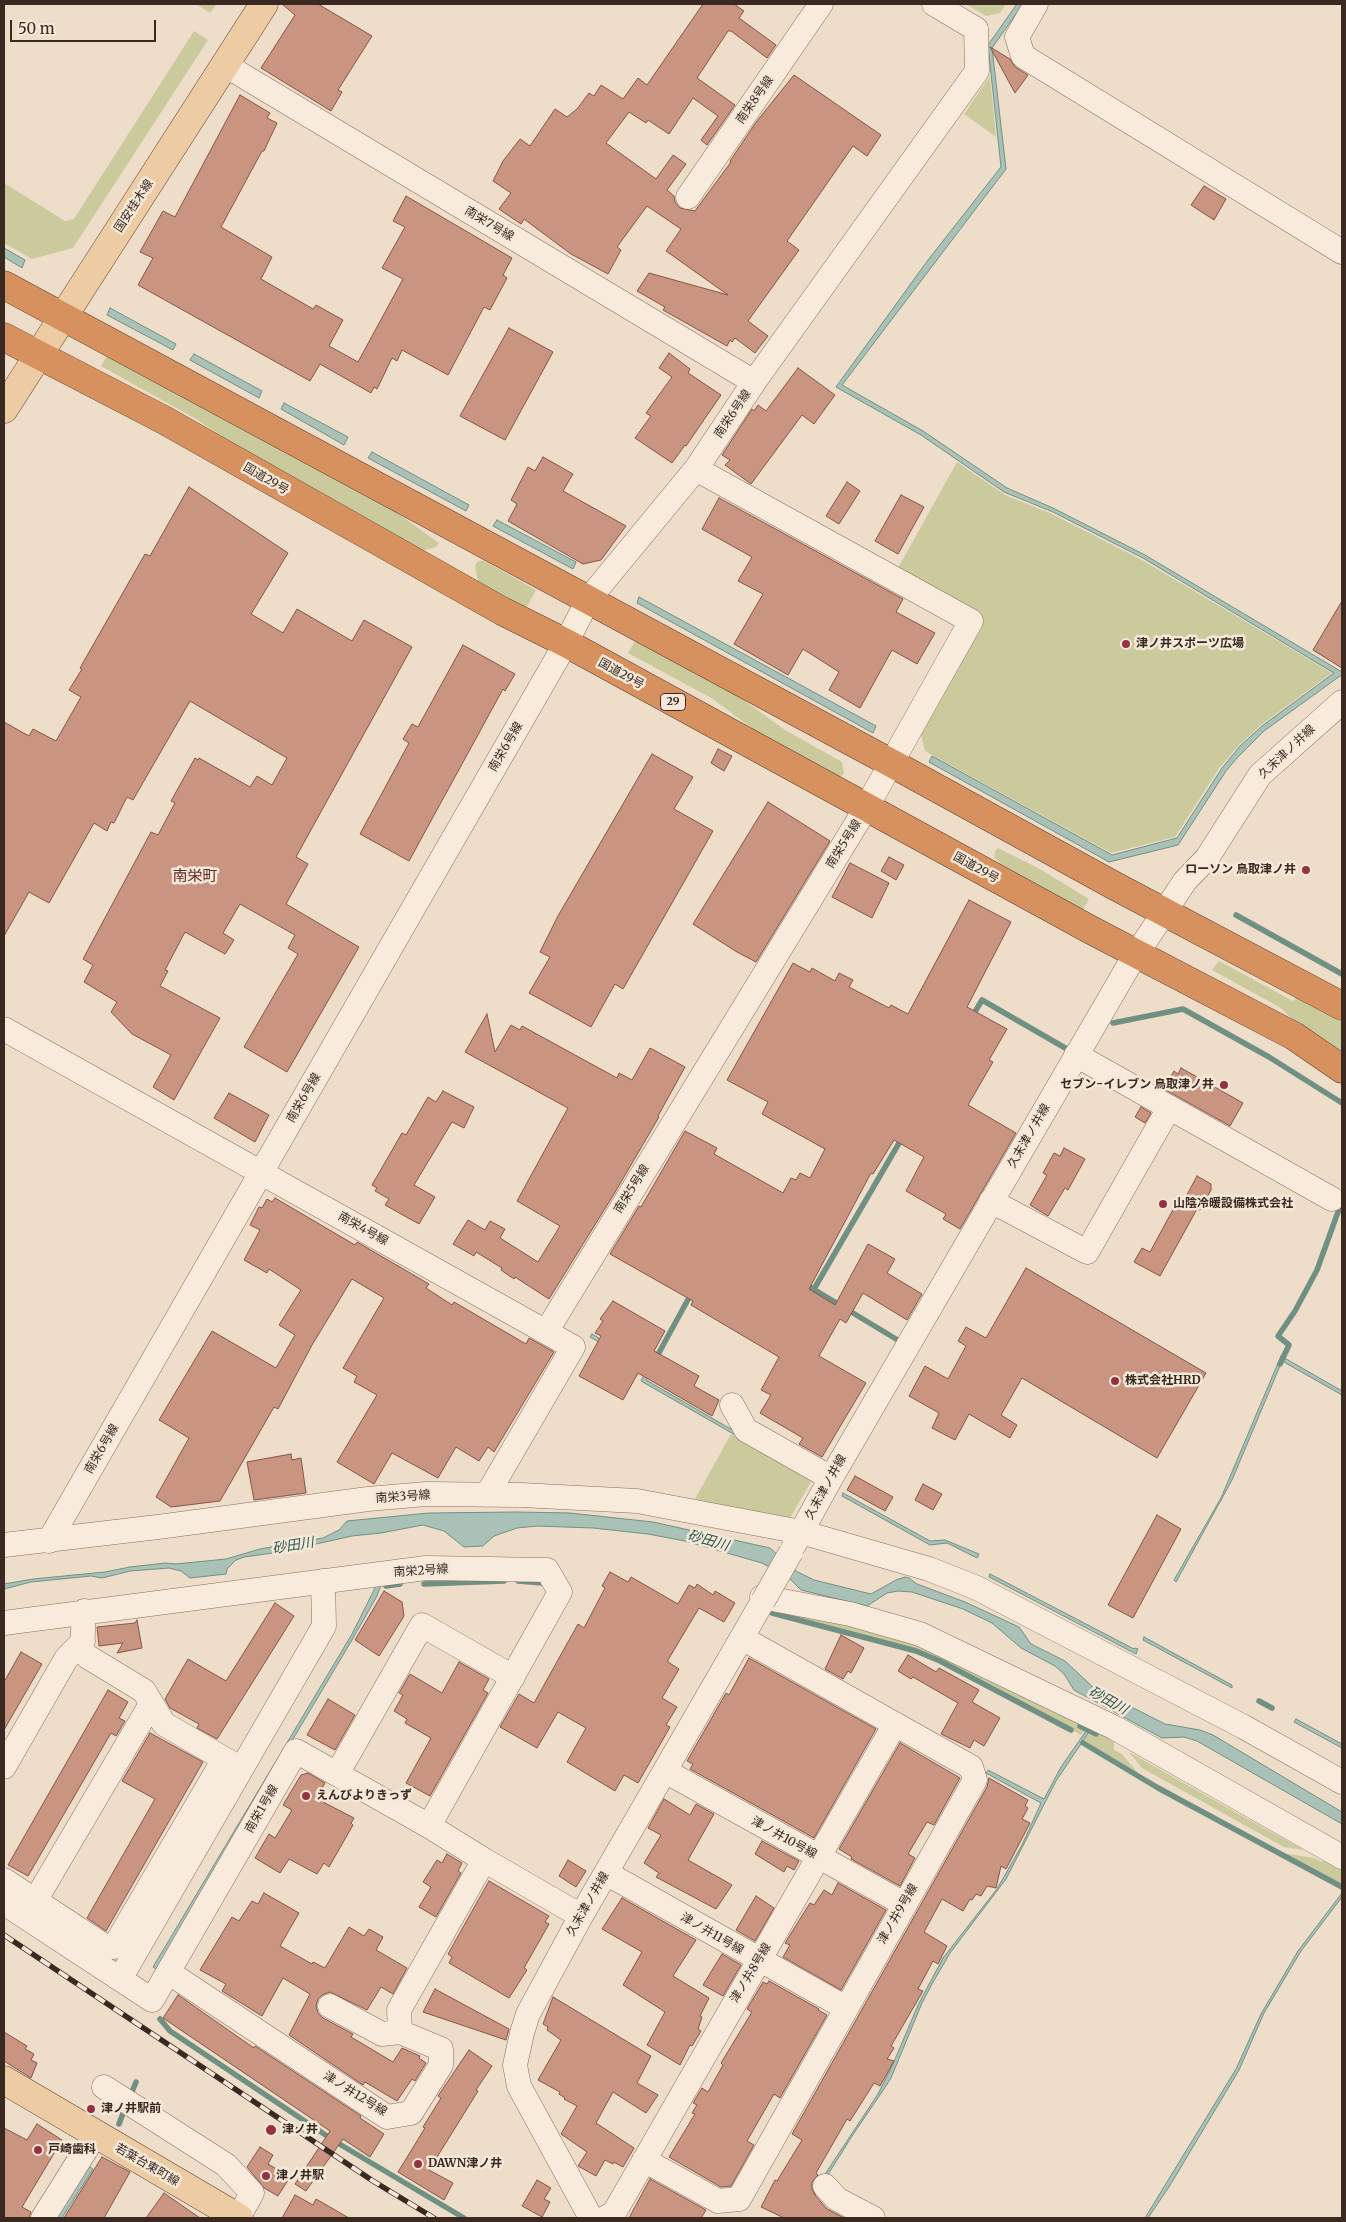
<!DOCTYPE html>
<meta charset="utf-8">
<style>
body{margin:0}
#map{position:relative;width:1346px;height:2222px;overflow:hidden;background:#edddc9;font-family:Merriweather,serif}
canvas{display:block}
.frame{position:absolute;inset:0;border:5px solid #3a2921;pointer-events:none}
.scale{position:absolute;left:10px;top:20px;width:146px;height:22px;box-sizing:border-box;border:2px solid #3a2921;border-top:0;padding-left:6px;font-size:15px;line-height:18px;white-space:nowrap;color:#3a2921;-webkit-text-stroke:4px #f4e8d8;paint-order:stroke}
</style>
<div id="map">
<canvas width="1346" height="2222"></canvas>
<div class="frame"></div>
<div class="scale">50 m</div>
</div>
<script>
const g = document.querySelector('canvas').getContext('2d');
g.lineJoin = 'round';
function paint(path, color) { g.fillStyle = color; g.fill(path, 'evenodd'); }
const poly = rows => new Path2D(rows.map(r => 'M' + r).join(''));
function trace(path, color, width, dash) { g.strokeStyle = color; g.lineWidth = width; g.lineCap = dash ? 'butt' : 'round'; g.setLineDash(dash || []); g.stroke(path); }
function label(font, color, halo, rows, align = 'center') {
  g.font = font + ' Merriweather,"Noto Sans JP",serif'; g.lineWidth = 5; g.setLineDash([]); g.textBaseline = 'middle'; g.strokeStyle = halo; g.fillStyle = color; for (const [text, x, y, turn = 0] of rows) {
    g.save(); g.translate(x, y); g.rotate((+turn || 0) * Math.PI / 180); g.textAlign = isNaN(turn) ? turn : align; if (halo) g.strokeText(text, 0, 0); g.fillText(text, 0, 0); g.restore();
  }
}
paint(poly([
 [196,4,217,4,210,13],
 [966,4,1006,4,1000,13,986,16],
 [194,31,208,40,73,248,32,259,4,243,4,183,65,221,74,219],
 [990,76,996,137,964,114],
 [109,352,378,499,439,543,436,547,421,551,229,441,196,419,101,366],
 [957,462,1005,495,1052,514,1142,560,1332,673,1262,724,1239,745,1220,767,1175,837,1111,853,925,751,920,730,982,616,897,570],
 [483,560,536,590,524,612,479,587,475,566,477,562],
 [635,641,724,686,785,730,842,762,844,774,839,777,784,749,753,729,713,699,628,653],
 [998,848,1038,868,1089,899,1082,911,1001,864,994,857,995,851],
 [1219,961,1293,1001,1300,995,1342,1018,1342,1055,1291,1018,1281,1008,1212,970],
 [731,1434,812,1480,790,1518,787,1520,695,1499],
 [772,1606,922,1640,1114,1735,1114,1750,1122,1754,1138,1773,1282,1853,1314,1858,1322,1862,1326,1858,1342,1865,1342,1887,1136,1774,1083,1742,1090,1732,1085,1729,1081,1735,998,1690,915,1649,769,1611],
 [1129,1752,1251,1821,1304,1850,1284,1847,1142,1768]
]), '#cbca9d');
const water = poly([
 [1017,4,1023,4,992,48,1006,169,842,385,923,431,1007,488,1055,509,1145,555,1342,672,1342,677,1340,676,1264,731,1238,757,1226,771,1178,845,1109,862,929,762,932,756,1112,855,1177,838,1222,768,1240,746,1262,726,1334,673,1143,558,1053,512,1004,492,921,435,836,387,928,260,1001,167,988,45,1017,4],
 [4,248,25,260,22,268,4,257,4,248],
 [110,308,176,344,173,350,107,315,110,308],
 [194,354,262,391,259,398,190,360,194,354],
 [284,403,348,437,344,445,281,409,284,403],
 [372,452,469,505,466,511,368,458,372,452],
 [497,520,576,562,573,569,493,526,497,520],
 [639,597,876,726,873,733,637,603,639,597],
 [592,1334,652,1369,646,1380,814,1477,812,1479,641,1381,647,1369,590,1337,592,1334],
 [1281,1356,1342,1391,1342,1395,1282,1361,1232,1480,1176,1582,1174,1580,1221,1498,1281,1356],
 [843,1493,930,1541,945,1540,979,1554,977,1558,947,1543,930,1545,842,1496,843,1493],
 [517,1512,570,1513,653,1522,770,1548,796,1571,814,1580,871,1594,896,1580,905,1577,909,1578,917,1584,965,1602,1019,1627,1031,1644,1065,1661,1094,1688,1165,1724,1200,1730,1213,1735,1342,1812,1342,1824,1197,1741,1184,1737,1162,1738,1074,1690,1064,1674,1055,1666,1021,1648,992,1623,963,1609,912,1592,898,1591,887,1593,867,1606,801,1590,790,1579,762,1563,685,1541,648,1534,593,1528,537,1526,517,1528,494,1536,483,1546,464,1547,444,1531,423,1525,381,1533,352,1536,280,1552,244,1557,236,1560,227,1569,226,1574,190,1578,181,1571,169,1568,130,1571,102,1578,91,1576,31,1582,4,1589,4,1584,33,1579,105,1572,130,1567,165,1563,176,1564,226,1559,260,1549,323,1538,339,1530,347,1521,429,1513,517,1512],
 [990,1574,1134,1649,1135,1648,1138,1649,1136,1654,995,1580,989,1577,990,1574],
 [377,1584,381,1585,377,1596,352,1640,156,1969,153,1967,352,1634,377,1584],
 [1144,1637,1232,1685,1232,1688,1143,1640,1144,1637],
 [1296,1719,1342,1744,1342,1748,1294,1722,1296,1719],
 [1086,1731,1089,1732,1056,1781,1006,1879,950,1953,932,1984,922,2003,891,2078,882,2092,854,2133,805,2211,800,2218,796,2218,878,2094,893,2064,919,2003,943,1958,997,1889,1022,1845,1041,1803,986,1773,988,1770,1044,1799,1061,1767,1086,1731],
 [1342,1893,1342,1897,1301,1951,1264,2013,1239,2070,1169,2187,1148,2218,1145,2218,1236,2069,1261,2014,1298,1951,1342,1893],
 [87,2165,93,2169,62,2218,55,2218,87,2165]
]);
paint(water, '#a9c1b7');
trace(water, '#709083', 1);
trace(poly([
 [1236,915,1342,974],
 [972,1017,982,1000,1067,1049],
 [1113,1023,1183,1009,1269,1057,1342,1103],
 [810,1287,896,1339],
 [814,1289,902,1138],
 [655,1360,691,1294],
 [1280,1364,1289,1345,1278,1336,1295,1311,1317,1270,1342,1201],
 [518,1581,542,1583],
 [424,1584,504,1581],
 [386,1586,400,1584],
 [772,1613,916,1651,940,1661,1071,1730],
 [1259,1701,1272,1708],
 [1080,1726,1096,1734],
 [1083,1743,1158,1788,1342,1887],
 [160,2019,170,2031,336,2142,464,2218],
 [132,2092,136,2082],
 [119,2124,125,2108]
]), '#709083', 5.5);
const building = poly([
 [282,4,318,4,372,36,338,90,342,92,331,111,261,68,295,15,282,4],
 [703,4,734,4,744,11,739,18,776,45,767,58,731,31,728,31,697,78,735,105,707,145,701,140,718,116,693,98,669,134,648,120,646,123,629,112,606,143,656,179,673,155,686,164,667,190,674,196,675,202,680,208,695,211,731,162,730,161,757,121,794,75,881,135,867,156,853,146,787,241,799,250,748,321,768,336,755,353,735,338,732,342,730,340,727,346,663,310,665,307,637,291,649,273,728,295,666,251,681,229,647,206,617,247,621,250,608,274,571,254,524,219,521,224,499,209,511,193,493,181,503,161,520,139,530,146,555,109,567,117,577,109,589,93,594,96,601,85,623,99,638,78,647,85,703,4],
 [990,47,1010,59,1015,67,1028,75,1015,93,990,47],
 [240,95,270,113,267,118,277,123,264,151,262,151,221,227,272,257,261,279,313,309,316,305,343,320,329,346,358,362,403,279,382,268,405,227,393,221,406,196,512,258,503,275,507,278,490,310,484,307,448,375,402,350,397,361,392,358,377,389,374,387,371,393,320,364,310,381,138,285,153,258,140,252,163,211,175,217,240,95],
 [1204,186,1226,199,1214,220,1191,205,1204,186],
 [509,328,553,352,505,440,460,416,509,328],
 [669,353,690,369,688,373,721,395,686,446,685,445,672,463,635,438,651,416,646,413,672,377,659,368,669,353],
 [798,368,835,395,814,424,802,415,751,484,725,465,730,460,722,455,752,409,754,411,758,405,766,411,798,368],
 [543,457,573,474,563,491,626,526,601,560,583,564,508,521,517,504,511,500,528,467,535,471,543,457],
 [847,482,860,491,839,524,826,516,847,482],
 [189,487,288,553,251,614,283,633,297,609,352,641,364,620,412,647,296,857,308,864,286,904,359,947,287,1072,244,1047,298,954,288,948,295,935,240,904,223,933,234,940,225,954,185,932,165,970,168,971,160,986,220,1018,174,1100,153,1087,171,1055,132,1034,111,1012,117,1002,84,982,93,965,83,959,151,832,158,835,175,803,171,801,195,758,198,760,199,758,250,787,257,776,272,785,287,758,190,701,133,800,127,797,114,823,111,822,107,831,94,823,49,903,29,892,4,936,4,722,29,736,33,729,56,741,81,697,69,690,82,669,80,668,145,554,150,556,189,487],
 [901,495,924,507,898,554,875,541,901,495],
 [719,498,903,599,896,612,935,633,917,664,892,650,860,708,829,690,839,672,803,649,788,675,734,644,763,594,738,581,752,557,702,529,719,498],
 [1342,601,1342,668,1313,650,1342,601],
 [463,645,515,674,505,691,503,689,409,861,360,834,409,743,403,739,412,724,418,727,463,645],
 [718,749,732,756,724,771,711,763,718,749],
 [652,754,693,777,674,809,713,831,623,989,615,984,591,1027,529,993,550,957,540,952,558,916,652,754],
 [768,802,830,841,756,962,737,952,693,924,768,802],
 [889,857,904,865,896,880,881,871,889,857],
 [850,863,889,883,872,918,832,897,850,863],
 [969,900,1011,922,967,1007,1007,1029,989,1060,993,1062,968,1105,1016,1133,960,1229,943,1219,946,1214,906,1191,924,1157,894,1140,873,1174,871,1173,809,1289,835,1305,868,1244,895,1259,887,1273,922,1294,907,1320,863,1293,846,1323,840,1319,819,1356,866,1383,822,1457,799,1444,803,1438,760,1413,771,1395,761,1390,779,1357,691,1305,693,1301,610,1254,639,1206,641,1207,685,1131,717,1148,714,1154,783,1193,791,1178,796,1180,800,1173,810,1178,825,1149,762,1114,768,1102,727,1080,793,963,810,972,812,968,835,981,839,973,853,980,849,987,889,1008,891,1005,908,1014,969,900],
 [487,1014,495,1052,511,1025,520,1030,522,1026,617,1078,619,1073,632,1080,650,1048,685,1067,658,1116,659,1117,614,1194,549,1299,515,1277,514,1279,501,1270,502,1268,476,1252,474,1256,453,1244,468,1220,485,1230,490,1221,505,1229,500,1238,538,1262,560,1226,517,1201,568,1108,465,1052,487,1014],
 [1181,1068,1243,1103,1230,1126,1164,1089,1174,1071,1178,1074,1181,1068],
 [443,1091,474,1107,464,1128,452,1122,414,1185,435,1197,419,1224,385,1205,389,1199,375,1191,377,1188,372,1185,402,1133,406,1135,428,1097,436,1102,443,1091],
 [229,1093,269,1115,255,1142,214,1118,229,1093],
 [1141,1107,1151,1113,1145,1123,1135,1117,1141,1107],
 [1064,1148,1085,1159,1068,1190,1065,1188,1048,1216,1030,1205,1047,1175,1043,1173,1054,1153,1060,1156,1064,1148],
 [1197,1176,1211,1184,1211,1190,1200,1210,1197,1209,1160,1276,1134,1262,1142,1248,1150,1252,1175,1206,1180,1208,1197,1176],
 [275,1198,355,1245,357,1242,429,1284,426,1288,452,1305,454,1302,526,1344,529,1338,554,1352,494,1452,488,1447,479,1461,456,1447,438,1478,392,1453,374,1484,337,1462,377,1395,354,1382,357,1376,343,1368,384,1298,352,1279,312,1345,278,1409,274,1407,220,1501,171,1507,156,1497,189,1438,159,1420,212,1331,276,1368,295,1335,279,1325,301,1290,269,1269,267,1273,244,1260,260,1230,250,1225,259,1207,262,1208,267,1199,272,1202,275,1198],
 [1026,1268,1206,1373,1157,1458,1022,1378,1001,1415,1017,1425,1010,1438,969,1414,955,1440,932,1428,939,1413,909,1396,925,1366,948,1379,966,1346,958,1341,966,1327,986,1338,1026,1268],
 [613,1301,665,1331,654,1351,699,1376,694,1386,719,1400,712,1416,638,1373,623,1400,579,1376,601,1336,595,1333,603,1321,600,1319,613,1301],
 [291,1454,292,1460,301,1458,306,1493,254,1500,247,1462,291,1454],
 [855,1476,893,1497,885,1511,847,1490,855,1476],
 [923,1484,942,1494,933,1510,915,1500,923,1484],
 [1157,1515,1181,1529,1133,1618,1108,1605,1157,1515],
 [610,1572,628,1582,631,1577,678,1604,689,1585,695,1588,697,1584,713,1595,715,1591,735,1603,724,1622,699,1608,668,1660,668,1662,679,1669,662,1698,677,1707,666,1725,670,1727,638,1783,624,1775,615,1791,567,1762,586,1728,558,1712,537,1748,500,1727,519,1694,534,1703,578,1624,584,1628,605,1588,602,1586,610,1572],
 [384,1591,402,1602,404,1616,379,1656,355,1640,384,1591],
 [275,1603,294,1616,217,1739,197,1728,199,1724,170,1708,165,1699,188,1659,226,1681,275,1603],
 [137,1620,142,1648,117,1653,123,1643,99,1646,97,1627,135,1623,137,1620],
 [841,1635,864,1648,851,1673,848,1671,843,1679,825,1669,841,1635],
 [21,1652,42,1664,4,1730,4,1682,21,1652],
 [908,1655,936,1672,939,1668,979,1690,972,1702,1000,1718,984,1746,974,1740,970,1748,941,1734,958,1703,913,1677,911,1679,898,1671,908,1655],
 [749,1658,876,1729,814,1838,690,1769,693,1764,687,1761,726,1693,729,1695,749,1658],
 [459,1662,489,1679,483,1690,488,1693,430,1796,406,1783,431,1738,405,1723,407,1719,394,1711,403,1695,399,1693,410,1674,442,1693,459,1662],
 [108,1690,128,1702,119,1718,125,1721,116,1736,111,1733,28,1876,8,1865,108,1690],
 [328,1699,355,1715,335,1750,307,1735,328,1699],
 [150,1733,203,1762,106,1931,87,1918,155,1799,122,1781,150,1733],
 [900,1743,960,1778,934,1825,927,1822,908,1854,915,1858,900,1886,851,1859,852,1857,839,1849,900,1743],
 [308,1773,325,1783,319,1794,325,1798,323,1802,354,1818,351,1823,353,1825,329,1867,324,1863,317,1874,289,1859,280,1873,255,1858,269,1834,275,1838,292,1810,283,1805,301,1775,308,1773],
 [989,1778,1028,1800,1025,1806,1028,1808,1022,1819,1030,1823,1006,1869,1001,1866,996,1888,987,1886,981,1896,976,1894,972,1900,970,1899,963,1911,942,1899,924,1932,947,1946,938,1964,933,1961,918,1989,923,1991,891,2046,894,2048,887,2059,894,2061,880,2086,874,2083,850,2121,847,2119,816,2173,818,2175,812,2182,812,2189,815,2195,827,2209,844,2218,784,2218,761,2207,775,2180,777,2181,802,2140,792,2134,987,1787,989,1778],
 [664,1799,690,1815,696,1804,714,1814,688,1860,732,1885,716,1909,656,1877,659,1873,644,1863,661,1835,648,1828,664,1799],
 [762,1841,799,1861,794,1870,787,1866,784,1872,755,1854,762,1841],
 [447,1854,462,1863,458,1871,461,1873,436,1917,419,1907,431,1887,423,1882,437,1860,442,1863,447,1854],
 [568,1860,586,1871,576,1887,559,1876,568,1860],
 [489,1881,549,1916,545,1922,549,1924,524,1968,527,1970,509,1998,449,1963,452,1957,448,1954,489,1881],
 [838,1883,886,1910,841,1990,783,1957,790,1945,785,1943,810,1903,814,1905,824,1890,832,1895,838,1883],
 [264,1893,299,1913,280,1946,312,1964,313,1962,325,1968,349,1927,364,1936,369,1929,383,1937,376,1950,407,1968,393,1994,381,1987,367,2010,330,1992,322,1995,318,1999,316,2006,318,2013,323,2018,353,2034,351,2037,393,2062,402,2048,420,2056,419,2058,426,2063,415,2081,412,2079,397,2101,365,2082,363,2085,289,2035,310,1994,283,1978,262,2016,222,1991,226,1984,200,1970,232,1917,239,1921,252,1901,258,1904,264,1893],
 [756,1896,774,1908,755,1941,736,1930,756,1896],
 [622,1898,696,1940,673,1976,709,1998,700,2016,702,2017,698,2029,701,2031,692,2046,690,2045,680,2065,647,2045,665,2012,623,1985,642,1952,602,1929,622,1898],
 [722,1954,741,1965,723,1996,703,1985,722,1954],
 [769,1981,819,2009,818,2010,827,2015,780,2098,774,2094,747,2141,754,2145,731,2186,721,2187,669,2157,695,2114,692,2113,697,2105,693,2103,702,2088,708,2092,723,2065,721,2063,752,2012,747,2009,763,1982,767,1984,769,1981],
 [435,1989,509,2029,506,2040,423,2012,435,1989],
 [178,1995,254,2048,255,2046,361,2116,360,2118,384,2134,370,2157,343,2139,306,2191,295,2184,330,2131,163,2018,178,1995],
 [553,1997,651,2056,637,2083,658,2095,646,2113,613,2092,596,2123,634,2148,623,2167,614,2162,613,2164,605,2160,596,2176,578,2166,587,2152,561,2134,577,2106,564,2099,565,2098,559,2094,560,2092,538,2080,561,2040,547,2030,548,2027,543,2024,553,1997],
 [4,2032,27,2046,25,2049,34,2054,31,2060,37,2063,31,2078,4,2061,4,2032],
 [469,2050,492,2066,476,2090,478,2091,429,2170,453,2183,444,2200,398,2172,425,2128,423,2127,441,2098,438,2096,469,2050],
 [37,2124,62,2140,22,2207,31,2212,29,2218,4,2218,4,2128,27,2140,37,2124],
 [260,2147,273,2155,268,2164,290,2177,278,2196,264,2188,247,2167,260,2147],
 [102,2157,130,2172,104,2218,64,2218,102,2157],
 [650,2179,706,2210,701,2218,629,2218,650,2179],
 [537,2180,551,2188,544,2199,550,2202,542,2217,522,2206,537,2180],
 [164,2193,200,2218,146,2218,164,2193],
 [295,2195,313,2205,316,2199,349,2218,282,2218,295,2195]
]);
paint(building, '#c99480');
trace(building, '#865545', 1);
const minor = poly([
 [1036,4,1017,37,1023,56,1342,252],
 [225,65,754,382],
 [688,197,821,4],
 [4,1029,573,1347,487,1495],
 [1076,1055,1332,1199],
 [991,1201,1087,1252,1169,1108],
 [546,1332,866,808,971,621,696,469],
 [732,1405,746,1430,831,1478],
 [49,1541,566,643,588,600,696,469,754,382,977,71,976,29,934,4],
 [4,1545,158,1527,368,1499,426,1494,521,1495,637,1501,801,1532,929,1569,977,1588,1244,1727,1342,1782],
 [794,1545,831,1478,1128,967,1185,881,1207,858,1260,775,1342,702],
 [762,1597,850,1614,920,1634,1115,1728,1342,1857],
 [84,1611,82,1651,88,1657,144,1691,164,1724,238,1767],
 [4,1623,426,1568,547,1570,560,1592,429,1826],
 [4,1767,66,1659,83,1641],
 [665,1771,904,1904],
 [337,1774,422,1625,513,1677],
 [606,1873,846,2008],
 [4,1880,106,1947,114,1947,224,1759],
 [35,1901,151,1704],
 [4,1903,152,2000,296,1751,429,1826,484,1860,581,1916],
 [168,1972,387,2117,411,2113,441,2065,441,2049,400,2032,399,2010,484,1860],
 [120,1979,324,1626,323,1581],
 [330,2006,382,2034,400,2032],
 [104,2087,226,2165,252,2193,238,2218],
 [644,2160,718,2201,739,2199,975,1780,971,1767,742,1638],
 [825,2186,837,2199,873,2218],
 [43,2218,95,2135],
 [591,2218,519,2086,515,2065,522,2033,528,2014,581,1916,763,1601],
 [605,2218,614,2213,895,1724]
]);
const major = poly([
 [4,409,264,4],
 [4,2080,239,2218]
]);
const highway = poly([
 [4,285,893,764,1115,886,1342,1006],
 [4,337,164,420,502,611,566,643,1091,930,1294,1036,1342,1069]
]);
trace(minor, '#886e5e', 25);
trace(major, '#573e32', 29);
trace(highway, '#573e32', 29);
trace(minor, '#f8ebdc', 24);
trace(major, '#edcca3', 28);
trace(highway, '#d7915e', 28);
const rail = poly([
 [4,1935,373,2181,434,2218]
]);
trace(rail, '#3a2921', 5.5);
trace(rail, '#f4e8d8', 4, [11]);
const minorBridge = poly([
 [763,1601,791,1552]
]);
trace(minorBridge, '#886e5e', 25, []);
trace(minorBridge, '#f8ebdc', 24);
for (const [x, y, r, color] of [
 [1126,644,5,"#953140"],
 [1306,870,5,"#953140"],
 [1224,1085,5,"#953140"],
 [1163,1204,5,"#953140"],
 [1115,1381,5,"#953140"],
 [306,1796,5,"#953140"],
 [91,2109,5,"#953140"],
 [271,2130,6,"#953140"],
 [38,2150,5,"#953140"],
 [418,2164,5,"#953140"],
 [266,2176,5,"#953140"]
]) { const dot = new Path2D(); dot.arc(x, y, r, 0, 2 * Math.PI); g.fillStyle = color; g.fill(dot); trace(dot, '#f4e8d8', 2); }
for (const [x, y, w] of [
 [673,702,25]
]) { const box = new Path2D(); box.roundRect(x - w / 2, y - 8.5, w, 17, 4); g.fillStyle = '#f4e8d8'; g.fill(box); trace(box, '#3a2921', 1); }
label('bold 11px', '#3a2921', null, [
 ["29",673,702]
]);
label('12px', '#3a2921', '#f4e8d8', [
 ["南栄8号線",755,100,-55],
 ["国安桂木線",134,206,-57],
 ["南栄7号線",489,224,31],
 ["南栄6号線",733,414,-56],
 ["国道29号",266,479,30],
 ["国道29号",621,674,29],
 ["南栄6号線",506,747,-60],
 ["久末津ノ井線",1287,752,-43],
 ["南栄5号線",844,844,-58],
 ["国道29号",976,868,29],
 ["南栄6号線",304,1098,-60],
 ["久末津ノ井線",1029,1136,-60],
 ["南栄5号線",632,1189,-58],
 ["南栄4号線",363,1229,29],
 ["南栄6号線",102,1449,-60],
 ["久末津ノ井線",826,1487,-61],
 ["南栄3号線",403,1497,-4],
 ["南栄2号線",421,1571,-4],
 ["南栄1号線",262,1809,-60],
 ["津ノ井10号線",784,1838,29],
 ["久末津ノ井線",588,1904,-60],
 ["津ノ井9号線",898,1914,-60],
 ["津ノ井11号線",712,1934,30],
 ["津ノ井8号線",751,1973,-59],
 ["津ノ井12号線",355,2094,32],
 ["若葉台東町線",147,2165,30]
]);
label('bold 12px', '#3a2921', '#f4e8d8', [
 ["津ノ井スポーツ広場",1136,644],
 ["ローソン 鳥取津ノ井",1296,870,"right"],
 ["セブン-イレブン 鳥取津ノ井",1214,1085,"right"],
 ["山陰冷暖設備株式会社",1173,1204],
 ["株式会社HRD",1125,1381],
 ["えんびよりきっず",316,1796],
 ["津ノ井駅前",101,2109],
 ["津ノ井",282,2130],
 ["戸崎歯科",48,2150],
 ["DAWN津ノ井",428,2164],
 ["津ノ井駅",276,2176]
], 'left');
label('italic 14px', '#315850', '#f4e8d8', [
 ["砂田川",708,1541,16],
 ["砂田川",293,1546,-9],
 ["砂田川",1108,1701,29]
]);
label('15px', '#642722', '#f4e8d8', [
 ["南栄町",195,877]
]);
</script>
